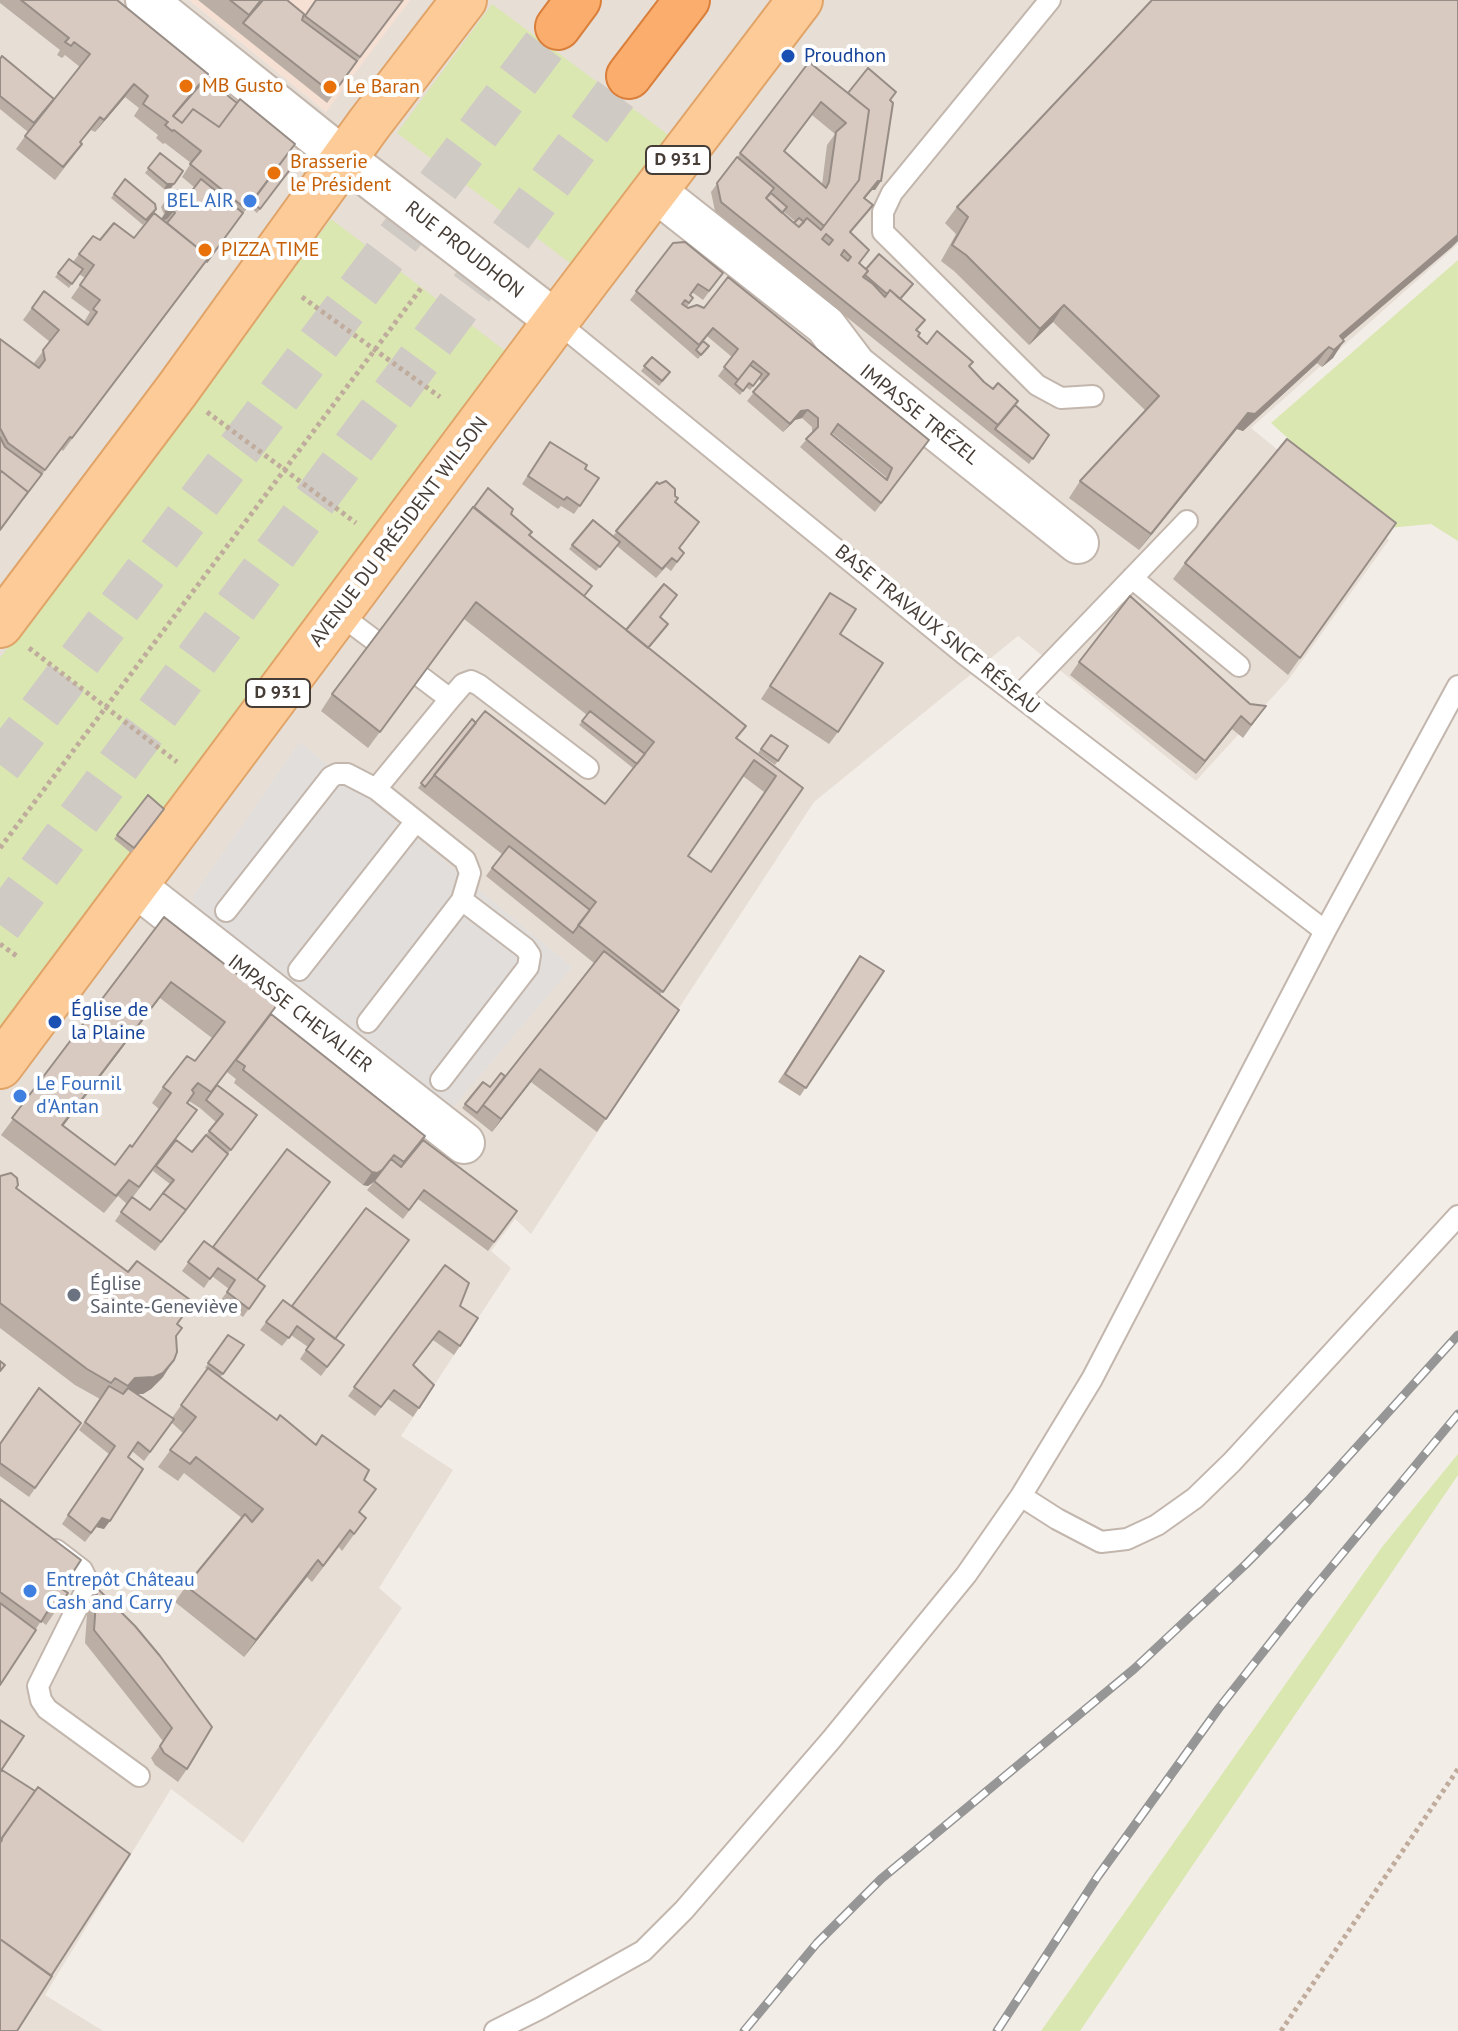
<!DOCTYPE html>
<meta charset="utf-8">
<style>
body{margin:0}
canvas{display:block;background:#f3ede8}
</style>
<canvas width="1458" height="2031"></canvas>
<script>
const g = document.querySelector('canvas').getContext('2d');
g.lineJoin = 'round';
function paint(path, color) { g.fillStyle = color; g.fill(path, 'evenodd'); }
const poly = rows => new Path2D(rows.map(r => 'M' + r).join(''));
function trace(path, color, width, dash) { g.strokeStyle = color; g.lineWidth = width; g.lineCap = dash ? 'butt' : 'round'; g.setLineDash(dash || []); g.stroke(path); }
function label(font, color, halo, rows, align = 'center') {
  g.font = font + ' "PT Sans",sans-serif'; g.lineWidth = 8; g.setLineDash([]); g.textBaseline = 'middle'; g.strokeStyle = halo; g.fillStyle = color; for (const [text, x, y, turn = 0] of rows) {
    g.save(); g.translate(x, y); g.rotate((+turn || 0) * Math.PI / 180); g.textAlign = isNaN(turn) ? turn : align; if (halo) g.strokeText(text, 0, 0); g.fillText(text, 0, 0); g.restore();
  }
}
paint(poly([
 [0,0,189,0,325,111,410,0,1458,0,1458,244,1251,428,1389,540,1289,679,1196,781,1018,636,814,802,531,1234,515,1219,491,1251,511,1268,401,1436,453,1470,379,1588,402,1608,243,1843,171,1789,45,1995,103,2031,0,2031]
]), '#e7ded6');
paint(poly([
 [189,0,410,0,326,112]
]), '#f5e0d3');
paint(poly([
 [492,4,674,139,578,269,397,133],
 [331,219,512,356,0,1035,0,658],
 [1458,260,1458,541,1431,524,1388,528,1271,423],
 [1458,1454,1458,1475,1080,2031,1041,2031,1382,1547]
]), '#dae7b1');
paint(poly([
 [300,742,572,967,454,1106,443,1108,205,921,196,908,192,898]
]), '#e2dedc');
trace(poly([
 [0,765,558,27],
 [0,925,629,76]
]), '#d0cac5', 44, [44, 22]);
const lane = poly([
 [1050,0,892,193,883,212,883,232,1037,385,1061,398,1093,396],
 [556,321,963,653,1325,931],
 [1132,578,1239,666],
 [338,613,374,640],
 [421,677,450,699,463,684,471,681,479,685,588,768],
 [1019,696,1187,521],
 [226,911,331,777,337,774,347,774,376,789],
 [299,970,416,821],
 [368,1022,462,900],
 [441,1080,528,967,530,955,525,948,462,900,470,873,465,860,376,789,450,699],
 [1021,1496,1057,1519,1101,1542,1127,1539,1157,1525,1195,1498,1232,1462,1458,1216],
 [56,1550,82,1570,86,1578,87,1588,38,1686,41,1700,47,1709,139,1776],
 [495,2031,541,2008,643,1951,684,1910,831,1740,966,1575,1021,1496,1092,1379,1325,931,1458,686]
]);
const street = poly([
 [146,0,322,141,556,321],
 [655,191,825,325,856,366,1078,543],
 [135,886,464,1143]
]);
const primary = poly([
 [0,625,177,390,369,124,464,0],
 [0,1066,556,321,800,0]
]);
const highway = poly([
 [558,27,578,0],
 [629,76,687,0]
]);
trace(lane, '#c2b6ad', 24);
trace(street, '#c2b6ad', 44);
trace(primary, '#e1a468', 48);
trace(highway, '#da7f3b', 48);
trace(poly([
 [302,297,440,397],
 [207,412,356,523],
 [29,648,177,762],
 [0,848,422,287],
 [0,944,18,957],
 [1281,2031,1458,1769]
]), '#c0ac9c', 5, [4, 4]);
trace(lane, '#fff', 20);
trace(street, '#fff', 40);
trace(primary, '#fccb98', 44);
trace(highway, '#faad6c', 44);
const rail = poly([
 [744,2031,817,1943,881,1879,1134,1669,1246,1564,1308,1501,1458,1335],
 [997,2031,1098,1876,1219,1708,1304,1600,1458,1414]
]);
trace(rail, '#969696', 9);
trace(rail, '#fff', 6, [18]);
paint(poly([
 [0,0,117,0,298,159,257,213,249,206,251,203,63,451,61,449,0,531,0,339,35,365,34,363,50,342,23,320,44,291,84,322,90,312,71,298,85,278,79,274,69,288,55,277,69,259,73,262,93,236,100,240,134,238,161,219,164,214,161,207,167,198,187,197,194,187,182,177,191,163,165,143,163,144,156,138,158,135,134,116,139,108,125,97,95,132,91,130,80,143,82,144,73,157,55,180,16,149,28,132,0,109,0,59,54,99,80,67,65,55,62,58,57,55,60,50,0,3],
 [198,0,287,0,302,20,316,0,403,0,327,103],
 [809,62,848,93,891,100,881,181,875,190,872,190,865,198,873,205,850,233,859,263,900,299,917,330,918,336,927,344,969,367,984,382,1015,405,1049,435,1029,464,715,211,711,192],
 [812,115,835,134,827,145,822,185,784,152],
 [784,212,796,222,794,223,783,213],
 [160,153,183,171,171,188,164,189,145,173],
 [125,179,156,209,143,225,111,198],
 [957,207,1452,247,1343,340,1333,358,1322,367,1317,363,1243,431,1237,429,1139,550,1069,498,1080,481,1146,411,1053,322,1029,345,954,271,941,261,956,234,945,223],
 [673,243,723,273,703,300,692,292,690,295,693,298,687,307,929,440,875,512,800,447,812,433,812,427,802,418,795,420,783,432,747,401,762,382,759,379,750,390,746,387,740,395,718,376,732,357,707,336,703,341,709,346,698,359,630,300],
 [832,433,886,477,885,479,831,434],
 [652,357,667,377,659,386,641,371],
 [550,442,585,469,599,478,574,514,561,506,558,509,522,484],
 [657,482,675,496,675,502,693,531,679,549,684,553,671,571,666,567,656,578,617,546,596,571,569,549,593,520,613,536],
 [511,514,585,596,626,630,660,617,649,648,737,739,803,788,660,995,679,1010,597,1132,531,1082,492,1132,462,1108,465,1104,505,1076,594,963,486,876,502,854,418,788,472,719,605,804,633,768,579,725,587,715,464,619,368,748,321,711,332,694],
 [743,776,764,792,711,872,688,856],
 [1396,523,1288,675,1173,579,1185,563],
 [821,606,840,634,838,732,829,744,761,699],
 [1079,662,1250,704,1266,706,1243,738,1232,729,1196,774,1070,675],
 [771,735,788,746,775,765,758,753],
 [148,795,164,809,131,853,114,839],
 [164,917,271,1014,422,1140,517,1211,488,1251,418,1199,403,1219,367,1190,373,1183,368,1186,363,1185,234,1083,236,1079,227,1072,217,1085,257,1115,155,1251,115,1221,127,1204,118,1196,104,1213,1,1135],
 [160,998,212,1038,195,1061,163,1087,152,1103,159,1109,132,1147,115,1165,63,1126],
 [189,1101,200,1108,216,1122,192,1152,176,1140],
 [154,1169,153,1171,170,1184,150,1210,133,1197],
 [860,956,884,971,800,1096,778,1082],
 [0,1176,16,1188,177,1324,176,1336,163,1377,151,1389,143,1394,136,1394,172,1418,207,1369,205,1368,228,1335,244,1345,220,1378,277,1420,364,1480,359,1512,366,1518,342,1551,339,1547,312,1582,307,1577,244,1657,175,1602,186,1586,242,1518,184,1473,178,1481,158,1467,183,1433,172,1423,144,1461,132,1451,128,1457,104,1529,96,1527,85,1542,62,1524,109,1454,79,1430,103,1394,100,1399,75,1385,0,1328],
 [204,1241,265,1286,243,1317,221,1300,229,1289,212,1276,204,1288,182,1271],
 [445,1265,460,1306,460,1346,454,1355,433,1340,413,1366,434,1385,413,1417,388,1399,375,1416,348,1396],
 [283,1300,344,1345,321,1376,300,1359,308,1347,291,1335,282,1346,260,1330],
 [81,1423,29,1497,0,1476,0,1444],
 [0,1499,62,1589,68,1593,46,1625,41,1621,0,1685],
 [97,1588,135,1626,187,1769,178,1782,155,1765,151,1758,163,1741,85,1643,88,1600]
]), '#baaea5');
paint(poly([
 [134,84,125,97,95,132,104,120],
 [878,181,881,181,875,190,872,190,858,206],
 [167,184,174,184,171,188,164,189],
 [174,211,167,219,160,221,166,212],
 [1458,235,1458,241,1452,247,1332,349,1340,336],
 [1064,305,1053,322,1029,345,1040,329],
 [1344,341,1333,358,1322,367,1334,350],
 [1329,347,1317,363,1243,431,1237,429,1139,550,1151,534,1248,413],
 [808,410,802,418,795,420,783,432,801,411],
 [1241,716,1232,729,1196,774,1205,761],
 [171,982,160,998,51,1142,62,1125],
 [540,1069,531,1082,492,1132,501,1119],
 [385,1168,373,1182,368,1186,363,1185,372,1172],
 [174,1360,163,1377,151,1389,143,1394,123,1394,117,1402,135,1378],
 [102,1518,110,1521,104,1529,96,1527,85,1542],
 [318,1560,307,1577,244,1657,256,1640]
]), '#978d86');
const building = poly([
 [21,0,117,0,208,74,173,116,182,123,193,109,219,127,240,99,295,144,246,209,190,164,201,151,174,130,172,131,165,125,168,122,143,104,148,96,134,84,104,120,100,117,80,142,82,144,63,167,25,136,90,54,74,42,71,46,65,42,69,38,21,0],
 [230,0,261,0,249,15,230,0],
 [263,0,287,0,304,14,302,20,357,61,333,94,243,23,263,0],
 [316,0,403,0,360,57,305,16,316,0],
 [1152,0,1458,0,1458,235,1340,336,1344,341,1334,350,1329,347,1255,414,1248,413,1151,534,1080,481,1159,396,1064,305,1040,329,966,255,952,245,968,217,957,207,1152,0],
 [2,56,54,99,34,123,0,96,0,59,2,56],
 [809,62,869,110,859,180,824,226,740,153,809,62],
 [821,102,846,123,836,132,829,182,826,188,784,151,821,102],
 [868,68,896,92,890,100,893,103,881,181,878,181,864,198,873,205,850,232,869,250,859,263,868,271,863,277,873,284,885,297,890,290,925,320,916,330,920,333,918,336,927,344,937,331,973,362,969,366,984,382,993,389,998,383,1018,401,998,425,721,202,717,183,737,157,774,188,766,198,794,223,799,227,807,218,821,230,859,180,869,110,848,93,868,68],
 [826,234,833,240,829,245,822,239,826,234],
 [844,250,851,257,848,261,841,255,844,250],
 [206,78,237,103,219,127,193,109,182,123,173,116,206,78],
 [289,152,298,159,260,209,252,202,289,152],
 [160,153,183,171,174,184,167,184,148,168,160,153],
 [125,179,155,204,156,209,146,220,114,194,125,179],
 [201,179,243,213,207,262,209,257,167,223,175,213,174,211,166,212,170,205,167,198,178,190,187,197,201,179],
 [771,193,787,207,782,213,766,198,771,193],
 [154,213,209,257,72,438,70,437,45,470,8,443,0,428,0,339,39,368,45,360,43,350,59,330,32,308,44,291,88,325,97,312,93,309,100,300,80,285,94,265,79,254,93,236,100,240,114,223,134,238,154,213],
 [799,218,804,222,799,227,794,223,799,218],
 [685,242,723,273,709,291,698,284,690,295,693,298,689,303,685,300,682,304,688,308,697,305,704,308,728,277,929,440,881,503,806,439,818,427,818,418,808,410,801,411,790,424,753,392,769,374,753,361,738,380,724,367,738,349,713,328,699,345,636,291,673,243,685,242],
 [838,424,892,468,887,480,831,434,838,424],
 [879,254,913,284,900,299,890,290,887,294,865,275,868,271,866,269,879,254],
 [69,259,83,269,72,284,58,273,69,259],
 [703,341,709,346,701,355,696,350,703,341],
 [652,357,670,372,662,381,644,366,652,357],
 [750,365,762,374,753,386,749,383,743,391,735,384,750,365],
 [1015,405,1049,435,1033,459,995,429,1015,405],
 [0,437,5,447,42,474,23,499,28,492,0,470,0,437],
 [1287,439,1396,523,1300,658,1185,563,1287,439],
 [550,442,587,465,585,469,599,478,580,506,567,497,564,500,528,476,550,442],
 [0,470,28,492,0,530,0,470],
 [666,481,675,489,675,496,678,498,675,502,699,522,679,548,684,553,677,562,672,558,662,569,616,531,657,482,659,484,666,481],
 [488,488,513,509,511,514,532,532,529,535,592,586,584,596,474,507,488,488],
 [473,507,746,726,736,738,803,788,663,992,578,925,596,902,434,775,485,711,605,804,654,742,476,602,380,732,332,694,473,507],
 [754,760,776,776,711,872,688,856,754,760],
 [593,520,620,542,600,567,572,545,593,520],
 [664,584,677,595,660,617,668,624,648,648,626,630,664,584],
 [830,593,856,609,840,634,883,663,838,732,770,686,830,593],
 [1130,596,1250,704,1266,706,1251,725,1241,716,1205,761,1079,662,1130,596],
 [590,711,645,754,637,764,582,721,590,711],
 [472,719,476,723,425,787,421,783,472,719],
 [771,735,788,746,778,761,761,749,771,735],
 [148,795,164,809,134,848,117,835,148,795],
 [509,846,590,910,573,933,492,868,509,846],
 [164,917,277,1005,211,1092,198,1083,192,1090,194,1093,187,1103,197,1110,139,1187,129,1180,116,1196,12,1118,164,917],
 [171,982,225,1022,195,1061,187,1056,163,1087,171,1093,132,1147,130,1145,115,1165,62,1125,171,982],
 [604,951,679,1010,606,1119,540,1069,501,1119,483,1105,604,951],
 [860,956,884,971,806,1088,785,1074,860,956],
 [271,1014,425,1136,404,1162,394,1155,382,1170,377,1173,372,1172,243,1070,245,1066,236,1060,271,1014],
 [501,1073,505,1076,477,1113,465,1104,483,1082,490,1087,501,1073],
 [217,1085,257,1115,231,1150,209,1131,223,1114,206,1100,217,1085],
 [206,1135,228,1154,183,1214,186,1210,163,1193,174,1180,156,1166,176,1140,192,1152,206,1135],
 [423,1140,517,1211,494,1242,424,1190,409,1210,374,1181,391,1159,401,1167,423,1140],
 [287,1149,330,1182,257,1280,213,1247,287,1149],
 [11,1173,17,1178,18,1185,16,1188,128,1272,137,1261,193,1302,177,1324,182,1328,176,1336,177,1352,174,1360,163,1373,154,1377,135,1378,128,1386,115,1378,111,1383,87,1369,0,1303,0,1176,11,1173],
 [163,1193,186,1210,161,1242,121,1212,132,1197,150,1210,163,1193],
 [366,1208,409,1240,335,1339,292,1306,366,1208],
 [204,1241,265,1286,249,1309,227,1292,235,1280,218,1268,210,1279,188,1262,204,1241],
 [445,1265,469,1283,460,1306,478,1318,460,1346,439,1331,413,1365,434,1385,419,1408,394,1390,381,1407,354,1387,445,1265],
 [283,1300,344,1345,327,1367,306,1350,314,1339,297,1326,289,1338,266,1322,283,1300],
 [228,1335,244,1345,223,1374,208,1363,228,1335],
 [0,1361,5,1365,0,1371,0,1361],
 [208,1368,277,1420,280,1415,316,1445,322,1435,369,1470,364,1480,376,1489,359,1512,366,1518,354,1534,350,1530,323,1566,318,1560,256,1640,186,1586,245,1514,252,1522,263,1509,196,1457,190,1464,170,1450,196,1417,181,1405,208,1368],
 [109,1386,123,1394,128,1388,174,1419,150,1452,138,1442,128,1457,143,1469,110,1521,102,1518,91,1533,68,1515,115,1446,85,1422,109,1386],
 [39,1388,81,1423,35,1488,0,1463,0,1444,39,1388],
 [0,1499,81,1560,62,1589,68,1593,58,1608,52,1604,41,1622,0,1592,0,1499],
 [97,1588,135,1626,160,1656,212,1727,187,1769,164,1753,160,1746,172,1728,94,1630,97,1588],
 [0,1603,36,1630,0,1685,0,1603],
 [0,1720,24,1736,0,1772,0,1720],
 [2,1770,35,1791,0,1841,0,1772,2,1770],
 [38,1787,130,1854,51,1976,0,1939,0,1843,2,1840,1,1839,38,1787],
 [0,1939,52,1976,17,2031,0,2031,0,1939]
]);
paint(building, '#d8cac0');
trace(building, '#978d86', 2);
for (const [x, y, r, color] of [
 [788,56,8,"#1a4fb4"],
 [186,86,8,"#e8710a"],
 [330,87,8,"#e8710a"],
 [274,173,8,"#e8710a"],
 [250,201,8,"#3f7fe0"],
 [205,250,8,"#e8710a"],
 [55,1022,8,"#1a4fb4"],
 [20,1096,8,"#3f7fe0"],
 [74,1295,8,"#6b7280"],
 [30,1591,8,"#3f7fe0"]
]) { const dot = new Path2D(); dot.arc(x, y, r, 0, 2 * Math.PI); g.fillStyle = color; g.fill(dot); trace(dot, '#fff', 3); }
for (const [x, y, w] of [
 [678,160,64],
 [278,693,64]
]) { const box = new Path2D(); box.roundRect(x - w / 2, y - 14, w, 28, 6); g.fillStyle = '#fff'; g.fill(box); trace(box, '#463d37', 2); }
label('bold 18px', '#463d37', null, [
 ["D 931",678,160],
 ["D 931",278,693]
]);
label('20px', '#164399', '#fff', [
 ["Proudhon",804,56],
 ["Église de",71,1010],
 ["la Plaine",71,1033]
], 'left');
label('20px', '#c56008', '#fff', [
 ["MB Gusto",202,86],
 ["Le Baran",346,87],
 ["Brasserie",290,162],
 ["le Président",290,185],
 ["PIZZA TIME",221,250]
], 'left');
label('20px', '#366cbe', '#fff', [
 ["BEL AIR",234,201,"right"],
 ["Le Fournil",36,1084],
 ["d'Antan",36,1107],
 ["Entrepôt Château",46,1580],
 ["Cash and Carry",46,1603]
], 'left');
label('20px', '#463d37', '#fff', [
 ["RUE PROUDHON",464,250,38],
 ["IMPASSE TRÉZEL",919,415,39],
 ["AVENUE DU PRÉSIDENT WILSON",399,532,-53],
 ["BASE TRAVAUX SNCF RÉSEAU",937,630,39],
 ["IMPASSE CHEVALIER",300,1014,38]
]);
label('20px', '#5b616d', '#fff', [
 ["Église",90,1284],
 ["Sainte-Geneviève",90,1307]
], 'left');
</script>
